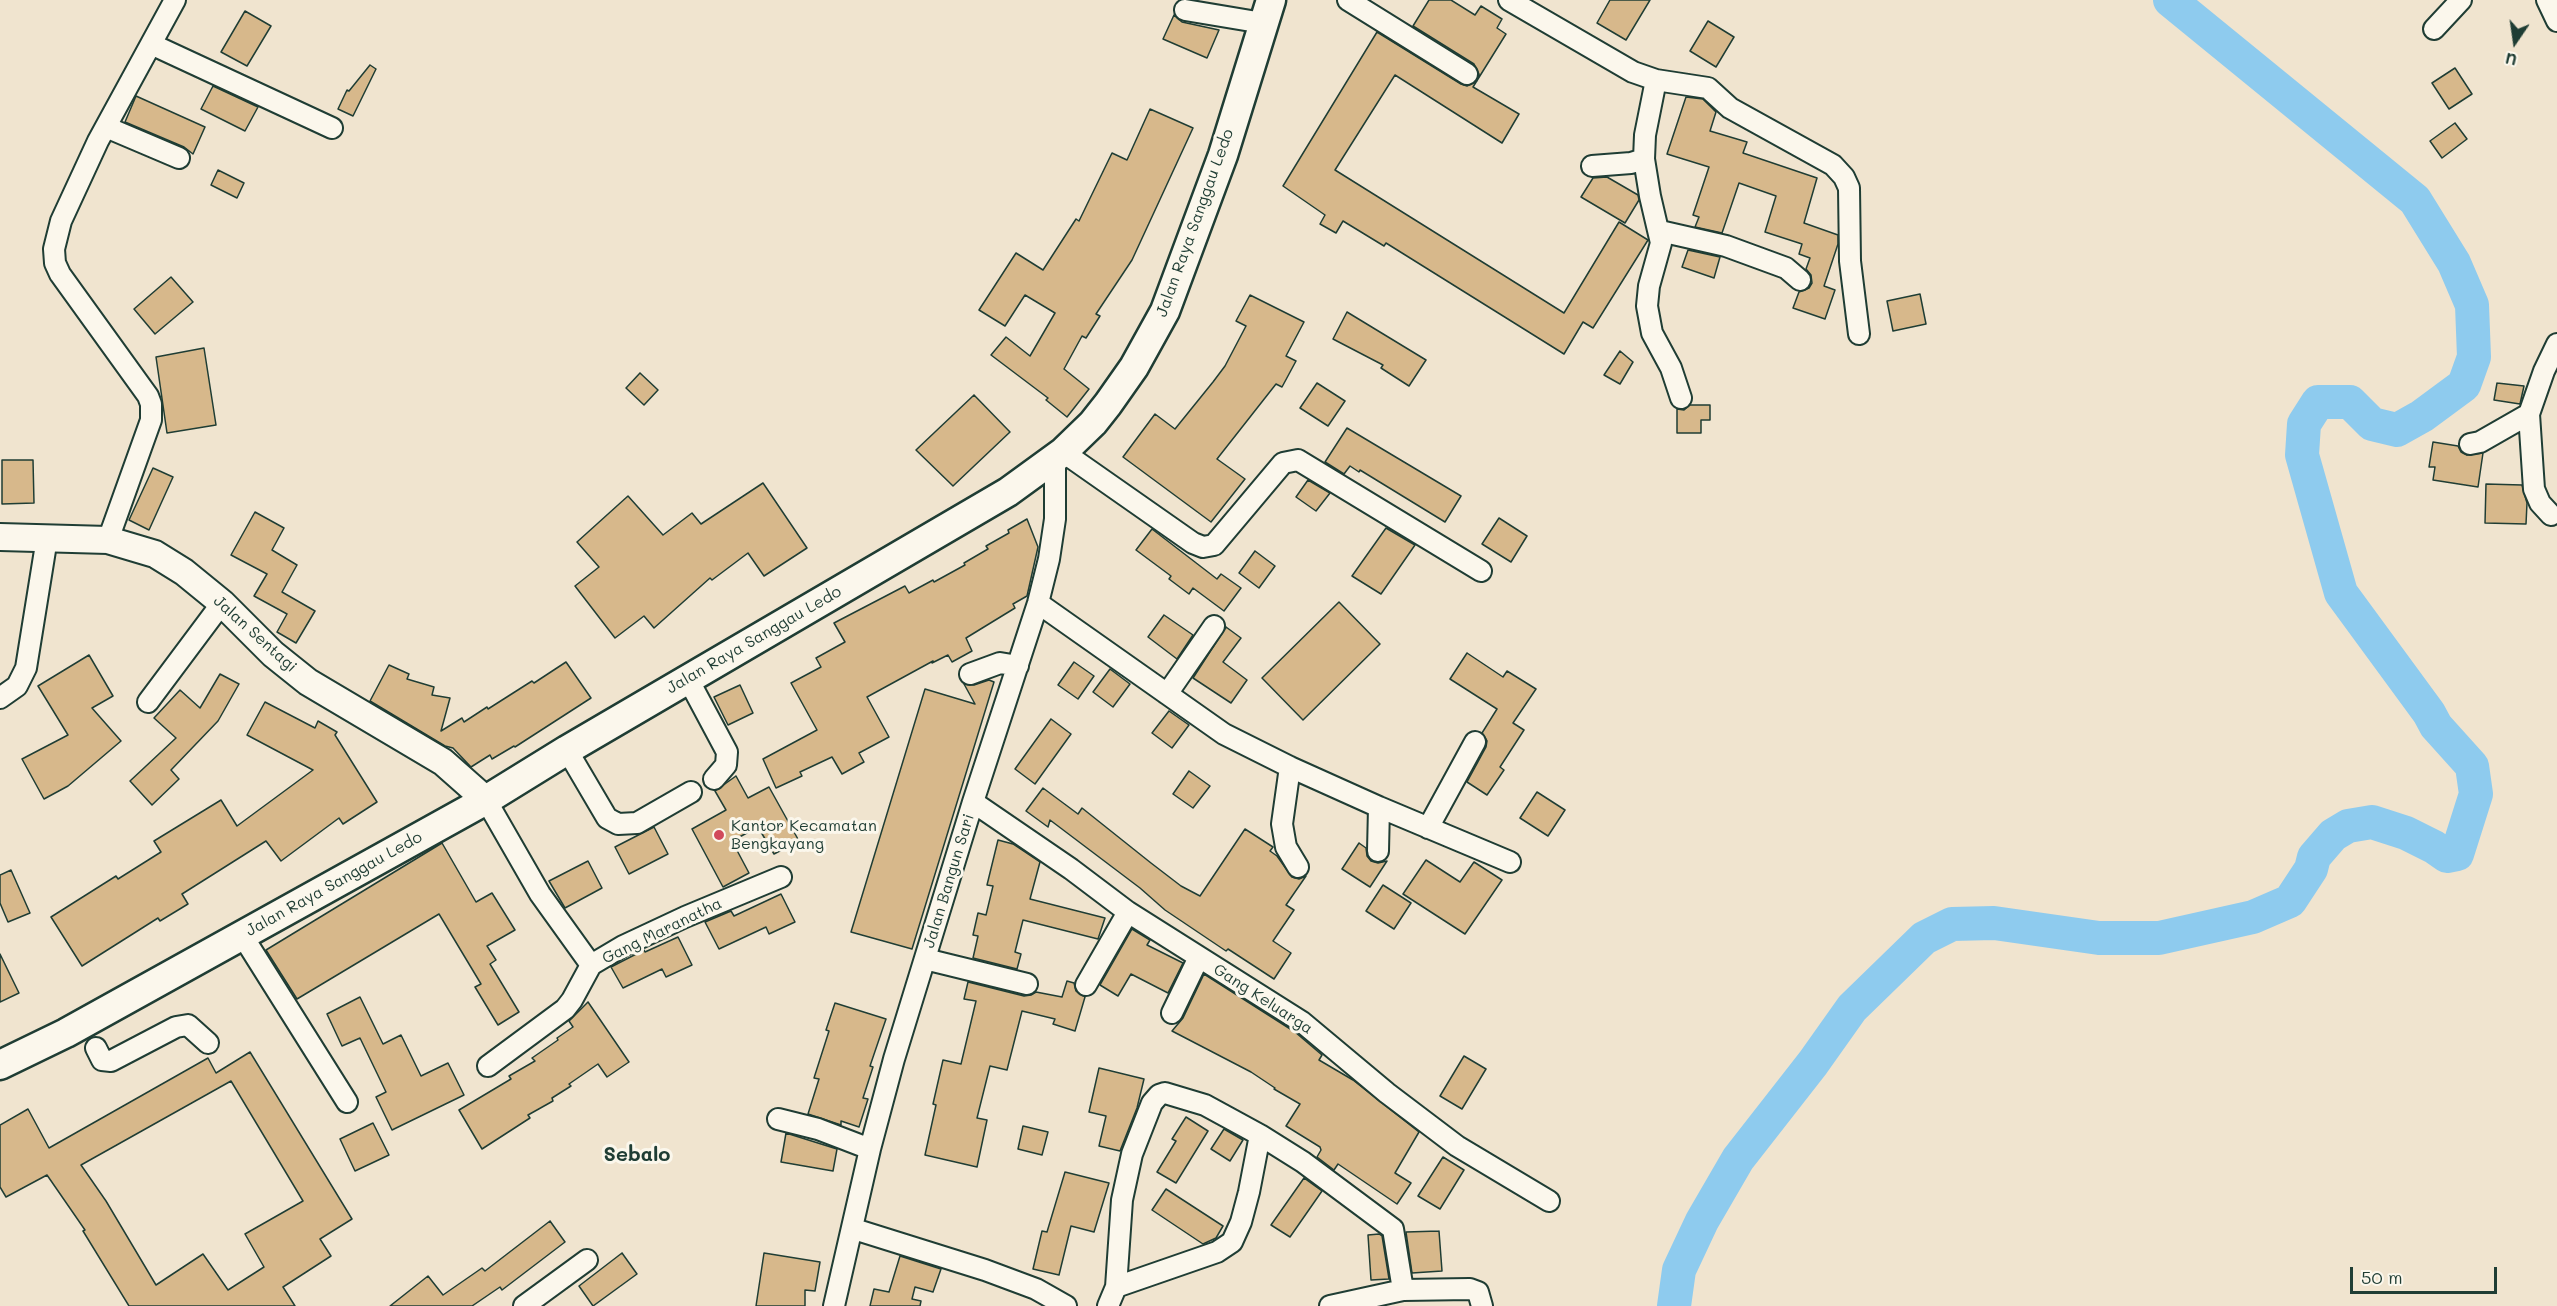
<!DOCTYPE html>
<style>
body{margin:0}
#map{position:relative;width:2557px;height:1306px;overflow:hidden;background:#f0e4cf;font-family:Mali,sans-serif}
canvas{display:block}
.north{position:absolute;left:2485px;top:12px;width:60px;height:60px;-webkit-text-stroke:4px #fbf7ec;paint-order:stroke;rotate:193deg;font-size:16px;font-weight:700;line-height:24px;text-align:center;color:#1f3d34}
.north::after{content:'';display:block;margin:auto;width:21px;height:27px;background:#1f3d34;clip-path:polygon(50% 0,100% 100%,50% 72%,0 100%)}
.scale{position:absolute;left:2350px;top:1267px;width:147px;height:27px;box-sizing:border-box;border:3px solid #1f3d34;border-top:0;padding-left:8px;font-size:18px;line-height:21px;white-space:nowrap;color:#1f3d34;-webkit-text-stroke:4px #fbf7ec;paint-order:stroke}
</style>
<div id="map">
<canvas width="2557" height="1306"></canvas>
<div class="north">U</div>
<div class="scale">50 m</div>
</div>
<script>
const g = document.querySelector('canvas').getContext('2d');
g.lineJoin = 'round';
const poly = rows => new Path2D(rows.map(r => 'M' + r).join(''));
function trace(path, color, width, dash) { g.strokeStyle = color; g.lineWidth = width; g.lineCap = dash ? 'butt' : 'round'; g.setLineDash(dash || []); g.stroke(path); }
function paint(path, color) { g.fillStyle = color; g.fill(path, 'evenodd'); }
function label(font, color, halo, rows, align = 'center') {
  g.font = font + ' Mali,sans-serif'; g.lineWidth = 6; g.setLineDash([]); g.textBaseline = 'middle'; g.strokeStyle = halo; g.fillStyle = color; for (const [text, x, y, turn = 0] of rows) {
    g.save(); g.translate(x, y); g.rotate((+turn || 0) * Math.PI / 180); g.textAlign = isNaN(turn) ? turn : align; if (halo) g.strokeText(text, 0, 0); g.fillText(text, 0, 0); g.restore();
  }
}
trace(poly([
 [1674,1306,1679,1270,1702,1221,1738,1159,1813,1063,1852,1008,1924,938,1952,924,1994,923,2099,938,2159,938,2253,917,2290,901,2311,869,2314,857,2333,835,2348,826,2372,822,2406,833,2434,847,2447,856,2457,854,2476,794,2472,766,2436,726,2429,713,2341,593,2302,455,2304,424,2318,402,2350,402,2372,424,2397,430,2422,416,2464,385,2474,357,2472,305,2454,263,2415,200,2170,0]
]), '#8ecbee', 34);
const building = poly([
 [1429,0,1451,0,1475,15,1481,6,1502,19,1497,28,1506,34,1473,87,1519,114,1502,143,1395,75,1335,170,1564,313,1619,222,1648,240,1593,328,1583,322,1564,354,1386,243,1384,246,1343,221,1336,233,1320,224,1325,215,1283,186,1377,32,1461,84,1467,86,1477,81,1479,74,1474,64,1413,26,1429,0],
 [1610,0,1650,0,1626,40,1597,23,1610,0],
 [245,11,271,26,247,66,221,52,245,11],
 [1174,15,1182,22,1219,30,1207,58,1163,39,1174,15],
 [1708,21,1734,37,1716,67,1690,51,1708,21],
 [370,65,376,69,353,116,338,109,347,90,349,91,370,65],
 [2455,68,2472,94,2449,109,2432,83,2455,68],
 [213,86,258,107,245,131,201,109,213,86],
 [136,96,205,127,193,154,184,147,125,122,136,96],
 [1686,97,1703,99,1716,112,1710,131,1747,142,1743,153,1817,178,1804,223,1838,235,1838,244,1824,286,1835,290,1825,319,1793,308,1799,292,1809,288,1812,283,1811,275,1806,269,1810,258,1799,254,1802,244,1765,232,1776,196,1739,183,1722,233,1695,227,1699,217,1693,215,1709,167,1667,154,1686,97],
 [1150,109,1193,128,1132,260,1096,314,1100,316,1086,338,1082,336,1064,369,1089,389,1067,417,1046,400,1048,398,991,355,1006,337,1030,356,1055,313,1025,295,1005,326,979,310,1016,253,1043,270,1076,219,1079,221,1112,153,1127,160,1150,109],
 [2455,123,2467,139,2442,158,2430,141,2455,123],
 [218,170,244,183,237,198,211,185,218,170],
 [1607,177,1638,195,1639,200,1625,223,1581,197,1593,178,1607,177],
 [1688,250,1720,257,1714,278,1682,267,1688,250],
 [171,277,193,302,155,334,134,309,171,277],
 [1920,294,1926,324,1893,331,1887,301,1920,294],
 [1250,295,1304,322,1286,356,1296,361,1282,387,1276,384,1217,459,1245,479,1211,522,1123,457,1155,414,1175,429,1213,382,1225,366,1246,326,1236,321,1250,295],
 [1347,312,1426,360,1409,386,1381,368,1383,365,1333,339,1347,312],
 [204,348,216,425,167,433,156,357,204,348],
 [1620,351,1633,362,1620,384,1604,375,1620,351],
 [640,373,658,390,644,405,626,388,640,373],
 [1317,383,1345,401,1328,426,1300,408,1317,383],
 [2497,383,2524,386,2520,404,2494,400,2497,383],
 [974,395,1010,432,953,486,916,450,974,395],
 [1690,405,1710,405,1710,420,1701,420,1701,433,1677,433,1677,409,1684,410,1690,405],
 [1347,428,1461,496,1445,522,1360,470,1359,472,1350,466,1344,474,1325,462,1347,428],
 [2433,442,2458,446,2461,452,2467,455,2483,453,2478,487,2433,480,2435,467,2429,467,2433,442],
 [2,460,33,460,34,503,2,504,2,460],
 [153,468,173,477,149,530,129,520,153,468],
 [1308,480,1330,493,1316,511,1296,497,1308,480],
 [763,483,807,548,764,576,748,553,712,580,710,578,654,628,644,616,615,638,575,586,599,567,577,542,628,496,663,535,692,513,701,524,763,483],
 [2486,484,2522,485,2527,503,2526,524,2485,523,2486,484],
 [255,512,284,528,272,550,297,565,282,592,315,611,296,643,277,632,287,614,254,596,267,574,231,555,255,512],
 [1499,518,1527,536,1511,562,1482,544,1499,518],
 [1027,519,1038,547,1027,596,1013,604,1015,608,966,638,972,651,952,662,948,655,932,663,933,661,867,697,889,737,859,753,864,762,842,774,832,757,800,772,802,776,776,788,763,759,817,730,791,683,821,667,816,658,845,642,834,623,905,586,909,593,933,580,934,582,965,565,964,563,988,549,986,546,1009,533,1008,530,1027,519],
 [1386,528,1415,545,1381,594,1352,576,1386,528],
 [1152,529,1217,579,1221,574,1241,588,1224,611,1193,588,1189,594,1169,579,1171,576,1136,550,1152,529],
 [1255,551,1275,566,1259,588,1239,573,1255,551],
 [1339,602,1380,644,1303,720,1262,678,1339,602],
 [1164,615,1193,635,1177,659,1148,637,1164,615],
 [1226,627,1241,638,1223,662,1247,680,1231,703,1193,678,1226,627],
 [1467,653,1503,677,1507,671,1536,689,1513,723,1524,730,1500,767,1504,770,1487,795,1467,782,1486,747,1487,741,1482,733,1497,709,1450,679,1467,653],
 [89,655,113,696,92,708,121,741,68,786,44,799,22,759,68,735,38,686,89,655],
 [566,662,591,698,515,747,514,746,492,759,490,755,471,767,453,748,445,746,370,701,389,665,409,674,407,679,434,687,432,695,450,698,441,731,462,718,464,722,487,707,488,709,532,681,534,683,566,662],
 [1074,662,1094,676,1078,699,1058,685,1074,662],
 [1110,669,1130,684,1113,707,1093,692,1110,669],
 [220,674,239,684,218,721,171,770,179,779,152,805,130,781,176,738,154,718,180,690,200,708,220,674],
 [989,680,994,682,912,949,851,932,925,689,975,704,964,684,974,685,989,680],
 [740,685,753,713,728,725,714,697,740,685],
 [265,702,315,728,318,721,337,732,335,735,377,802,343,824,339,818,281,861,266,841,182,894,188,904,160,921,158,918,82,966,51,917,116,876,118,879,161,852,154,841,221,800,237,826,313,770,247,735,265,702],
 [1169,711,1189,725,1172,748,1152,733,1169,711],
 [1051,719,1071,734,1035,784,1015,769,1051,719],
 [1189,771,1210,786,1193,808,1173,794,1189,771],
 [736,776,748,798,769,787,799,841,774,854,758,827,732,841,749,873,723,887,692,829,726,810,715,791,736,776],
 [1043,788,1078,814,1082,808,1151,863,1181,886,1200,896,1245,829,1273,847,1270,851,1277,856,1292,877,1299,879,1306,876,1286,905,1294,910,1273,941,1291,953,1274,979,1228,949,1226,951,1165,910,1140,888,1050,820,1048,827,1026,811,1043,788],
 [1537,792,1565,810,1548,836,1520,818,1537,792],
 [654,827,668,854,629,874,615,847,654,827],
 [998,840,1013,844,1040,862,1030,899,1105,918,1098,939,1023,920,1015,952,1021,954,1017,969,973,958,978,936,973,935,978,913,986,915,993,886,987,885,998,840],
 [442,843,476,902,492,893,515,930,487,946,496,960,490,964,519,1012,498,1025,475,987,481,984,439,914,297,999,266,950,442,843],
 [1359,843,1366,848,1367,856,1371,861,1378,863,1387,861,1370,887,1342,869,1359,843],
 [1426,860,1460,882,1474,862,1502,880,1465,934,1403,894,1426,860],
 [588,861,602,888,565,908,549,881,588,861],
 [11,870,30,913,8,922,0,903,0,875,11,870],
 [1383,885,1411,903,1394,929,1366,911,1383,885],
 [781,894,795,922,769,934,766,927,719,949,705,922,731,911,734,916,781,894],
 [1132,929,1150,940,1147,945,1183,963,1168,993,1131,974,1118,996,1100,985,1132,929],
 [678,937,692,965,666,977,662,969,623,988,611,967,644,950,645,952,678,937],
 [0,954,19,993,0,1002,0,954],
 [1204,974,1295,1032,1322,1055,1319,1060,1353,1080,1419,1132,1395,1173,1411,1183,1397,1204,1338,1164,1334,1170,1317,1157,1321,1150,1320,1147,1286,1126,1300,1104,1274,1089,1275,1088,1251,1072,1172,1031,1183,1018,1204,974],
 [1067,981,1074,983,1076,991,1085,997,1075,1031,1053,1024,1055,1019,1022,1011,1007,1070,990,1066,977,1118,987,1120,977,1167,925,1155,936,1105,933,1104,943,1060,961,1064,976,1001,964,999,968,982,1024,996,1031,995,1036,992,1062,997,1067,981],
 [360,997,383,1044,401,1035,421,1076,448,1063,464,1095,392,1130,376,1097,386,1092,360,1038,342,1046,327,1014,360,997],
 [588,1002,629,1062,607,1077,598,1064,569,1084,571,1086,552,1098,553,1101,528,1115,530,1118,482,1149,459,1110,511,1079,509,1076,535,1061,532,1058,558,1040,557,1038,573,1027,569,1021,588,1002],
 [835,1003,886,1019,870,1066,873,1067,863,1098,868,1099,859,1127,841,1121,841,1125,808,1114,819,1079,814,1078,829,1031,826,1030,835,1003],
 [250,1052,352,1219,320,1239,331,1256,283,1287,295,1306,129,1306,83,1231,85,1230,47,1175,6,1197,0,1187,0,1125,28,1109,49,1148,208,1058,216,1073,250,1052],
 [231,1081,303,1201,245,1234,264,1267,228,1290,203,1254,156,1285,106,1201,81,1165,231,1081],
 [1464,1056,1486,1069,1462,1109,1440,1096,1464,1056],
 [1099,1068,1144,1079,1137,1108,1120,1151,1099,1146,1106,1116,1089,1112,1099,1068],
 [1186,1117,1208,1131,1176,1183,1157,1172,1176,1141,1172,1139,1186,1117],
 [373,1123,389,1155,355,1171,340,1139,373,1123],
 [1023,1126,1048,1132,1042,1155,1018,1149,1023,1126],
 [1224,1129,1243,1140,1230,1161,1211,1149,1224,1129],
 [786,1133,837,1149,833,1171,781,1162,786,1133],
 [1443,1157,1464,1170,1440,1209,1418,1196,1443,1157],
 [1065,1172,1109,1183,1094,1232,1071,1226,1059,1275,1033,1269,1042,1231,1047,1232,1065,1172],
 [1304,1178,1322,1191,1290,1237,1271,1225,1304,1178],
 [1166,1189,1223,1226,1216,1238,1203,1244,1152,1210,1166,1189],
 [550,1221,565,1242,502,1290,500,1287,472,1306,390,1306,428,1276,443,1295,482,1268,485,1271,550,1221],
 [1439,1231,1442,1271,1412,1273,1406,1232,1439,1231],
 [1379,1234,1382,1236,1389,1279,1371,1280,1368,1235,1379,1234],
 [622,1253,637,1274,593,1306,579,1286,622,1253],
 [764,1253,820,1262,815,1291,805,1290,805,1306,756,1306,764,1253],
 [900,1256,941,1269,933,1292,915,1287,912,1299,921,1301,920,1306,870,1306,874,1289,889,1292,900,1256]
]);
paint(building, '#d7b88b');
trace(building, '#1f3d34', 1.5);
const minor = poly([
 [1348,0,1467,74],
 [1509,0,1633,72,1656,80,1708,88,1730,108,1833,165,1844,177,1849,188,1850,261,1859,334],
 [2547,0,2557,21],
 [1185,10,1263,23],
 [2434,29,2461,0],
 [151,44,332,128],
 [1656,80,1645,135,1644,159,1650,196,1661,243,1649,286,1647,306,1652,333,1671,368,1681,398],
 [106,127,179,158],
 [1592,166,1631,163,1644,159],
 [1660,231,1726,246,1786,268,1800,280],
 [2470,444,2480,442,2529,414],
 [1063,452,1193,543,1203,547,1214,545,1283,463,1298,460,1481,571],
 [2551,515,2540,503,2534,489,2529,414,2544,371,2557,344],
 [108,540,151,420,151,404,148,396,60,274,55,263,54,249,61,221,98,141,175,0],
 [1038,603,1224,734,1290,767,1379,807,1510,862],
 [970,674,1000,663,1018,666],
 [688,679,727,752,726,765,714,779],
 [1167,694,1214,626],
 [0,698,17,686,26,668,47,538],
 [148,702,222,603],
 [567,750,607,818,618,824,637,823,691,792],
 [1290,767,1282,824,1286,847,1298,867],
 [486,800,540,894,591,965,623,946,685,917,781,877],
 [973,802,1071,869,1128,912,1302,1022,1387,1093,1457,1146,1549,1201],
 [1428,828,1475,742],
 [1378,851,1379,807],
 [242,935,347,1102],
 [925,959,1027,984],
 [1086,985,1128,912],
 [1172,1013,1199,957],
 [96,1048,102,1060,111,1061,176,1027,188,1025,208,1043],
 [488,1066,565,1009,572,1000,591,965],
 [778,1119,818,1129,870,1149],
 [854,1229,985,1270,1036,1289,1066,1306],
 [1116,1287,1217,1252,1232,1242,1241,1222,1249,1192,1260,1135],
 [524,1306,587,1260],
 [834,1306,870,1149,894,1059,973,802,1038,603,1049,559,1055,519,1055,457],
 [1108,1306,1116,1287,1122,1200,1132,1154,1152,1103,1159,1095,1165,1093,1205,1105,1260,1135,1303,1162,1393,1229,1403,1290],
 [1330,1306,1403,1290,1470,1289,1478,1292,1482,1306]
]);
const major = poly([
 [0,537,108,540,155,554,184,572,222,603,273,654,308,682,443,762,486,800]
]);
const highway = poly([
 [0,1065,66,1033,486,800,567,750,1008,492,1063,452,1093,423,1108,404,1134,367,1165,311,1223,155,1271,0]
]);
trace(minor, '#1f3d34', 24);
trace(major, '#1f3d34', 30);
trace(highway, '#1f3d34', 33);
trace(minor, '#fbf7ec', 20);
trace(major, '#fbf7ec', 26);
trace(highway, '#fbf7ec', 28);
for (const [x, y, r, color] of [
 [719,835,6,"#d1495b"]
]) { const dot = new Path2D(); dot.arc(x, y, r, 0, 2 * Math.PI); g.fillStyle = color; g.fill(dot); trace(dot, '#fbf7ec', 2); }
label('16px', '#1f3d34', '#fbf7ec', [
 ["Jalan Raya Sanggau Ledo",1195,223,-70],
 ["Jalan Sentagi",255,634,42],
 ["Jalan Raya Sanggau Ledo",754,640,-30],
 ["Jalan Bangun Sari",949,881,-73],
 ["Jalan Raya Sanggau Ledo",334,884,-29],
 ["Gang Maranatha",662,931,-26],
 ["Gang Keluarga",1263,999,33]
]);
label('16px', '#1f3d34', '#fbf7ec', [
 ["Kantor Kecamatan",731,826],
 ["Bengkayang",731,844]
], 'left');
label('bold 20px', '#1f3d34', '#fbf7ec', [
 ["Sebalo",637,1155]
]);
</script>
